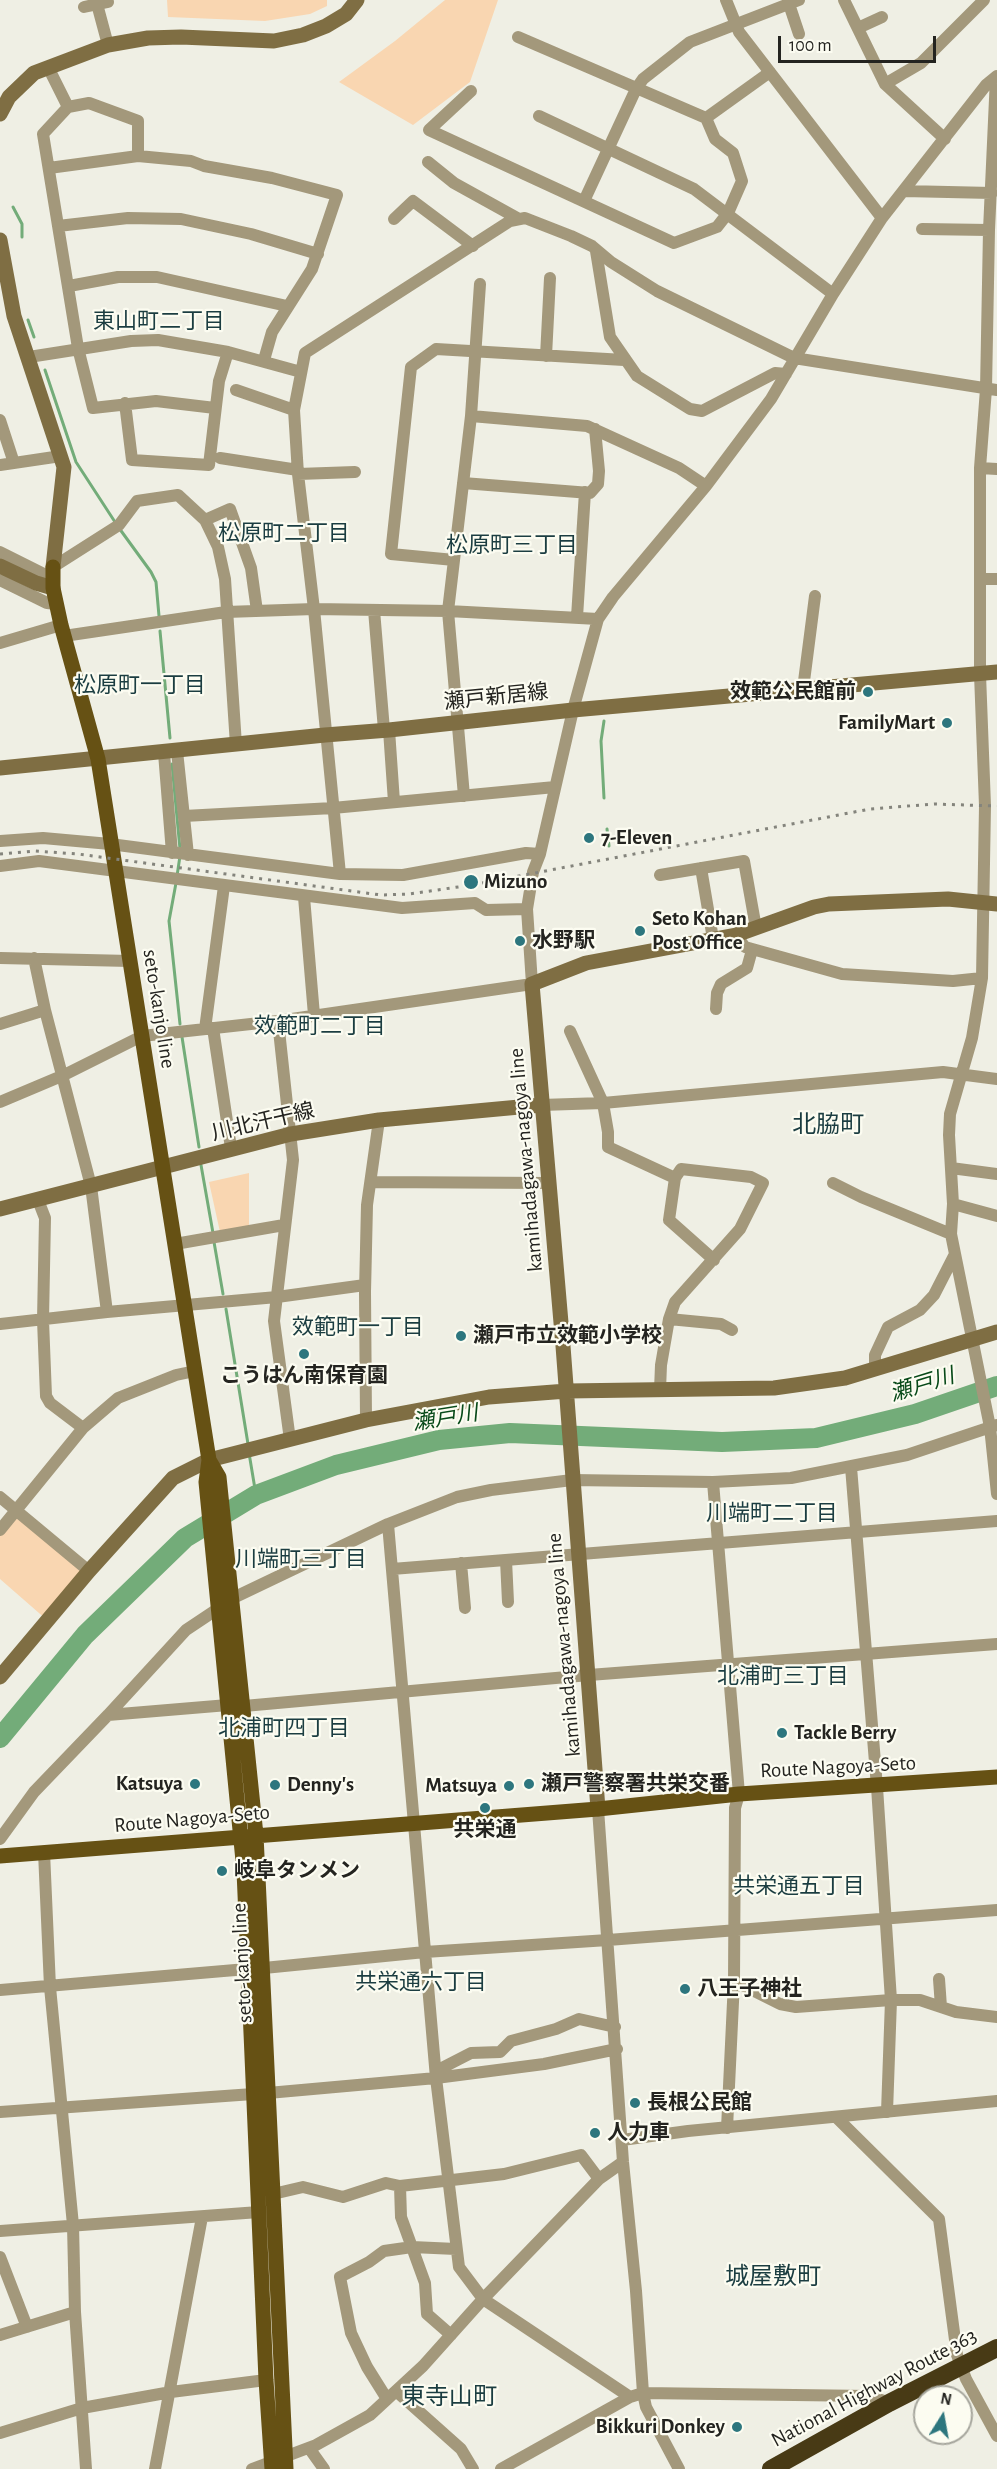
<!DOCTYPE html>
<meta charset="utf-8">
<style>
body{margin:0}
#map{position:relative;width:997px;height:2469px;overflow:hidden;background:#efefe4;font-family:"Alegreya Sans",sans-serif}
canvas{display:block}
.north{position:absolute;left:913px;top:2385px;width:60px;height:60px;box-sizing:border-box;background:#fcfcf1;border:2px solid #a6a69d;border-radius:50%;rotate:11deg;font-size:16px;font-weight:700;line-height:24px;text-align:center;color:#242420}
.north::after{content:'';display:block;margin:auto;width:21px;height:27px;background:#2d767e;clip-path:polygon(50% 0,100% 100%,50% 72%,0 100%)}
.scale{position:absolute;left:778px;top:36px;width:158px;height:27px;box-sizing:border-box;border:3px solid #242420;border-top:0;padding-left:8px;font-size:18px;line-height:21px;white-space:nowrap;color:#242420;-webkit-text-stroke:4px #fcfcf1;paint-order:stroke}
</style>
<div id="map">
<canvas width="997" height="2469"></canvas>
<div class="north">N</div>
<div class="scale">100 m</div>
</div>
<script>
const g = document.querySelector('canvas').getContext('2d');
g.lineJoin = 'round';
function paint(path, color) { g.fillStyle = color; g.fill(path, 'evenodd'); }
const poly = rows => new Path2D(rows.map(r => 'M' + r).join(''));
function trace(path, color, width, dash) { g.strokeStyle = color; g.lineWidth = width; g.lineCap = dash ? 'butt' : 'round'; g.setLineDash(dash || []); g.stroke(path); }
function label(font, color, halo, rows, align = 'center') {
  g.font = font + ' "Alegreya Sans","Noto Sans JP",sans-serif'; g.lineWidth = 4.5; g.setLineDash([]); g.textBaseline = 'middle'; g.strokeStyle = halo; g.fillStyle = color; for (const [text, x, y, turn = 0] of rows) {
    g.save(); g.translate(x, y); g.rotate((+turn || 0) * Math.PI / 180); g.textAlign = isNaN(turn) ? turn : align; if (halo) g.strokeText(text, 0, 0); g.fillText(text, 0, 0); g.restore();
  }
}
paint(poly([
 [167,0,327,0,327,6,310,14,265,21,168,17],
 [445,0,498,0,470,82,413,125,339,82,395,41],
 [249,1173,249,1227,220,1232,209,1182],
 [17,1515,85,1572,47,1620,0,1579,0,1536]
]), '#f9d6b1');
trace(poly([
 [13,207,22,224,22,237],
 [28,320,34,337],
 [45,370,76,462,115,522],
 [119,528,151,572,156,582,159,616],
 [160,631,170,738],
 [604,721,601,741,604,798],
 [172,764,180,849],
 [607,829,609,846],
 [177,876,180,856],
 [176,883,169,921,180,1024],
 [182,1037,199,1147],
 [201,1165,213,1233],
 [214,1242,223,1294],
 [226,1309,248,1444],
 [249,1453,256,1495]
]), '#73ac79', 3);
trace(poly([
 [0,1738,85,1635,185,1538,256,1495,336,1465,439,1440,510,1433,722,1442,816,1438,915,1414,997,1386]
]), '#73ac79', 20);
trace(poly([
 [726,0,739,32,882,218],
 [844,0,885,84,945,139],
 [97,4,108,45],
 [789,4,799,34],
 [84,7,108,2],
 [858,28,882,17],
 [518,37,706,118,770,72],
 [48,67,68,107],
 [996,77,989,230,986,389,980,468,980,674,985,806,982,978,972,1038,950,1114,949,1135,953,1204,951,1234,990,1427,997,1494],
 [885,84,921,63,984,0],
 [471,91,429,130,674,243,717,227,728,213,742,181,733,153,715,139,706,118],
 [539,116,694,189,833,294],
 [138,156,138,121,89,103,68,107,43,134,78,348,93,408,156,401,215,408],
 [428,162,454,183,519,219],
 [49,168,138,156,191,161,204,166,272,178,337,195,312,269,272,332,264,360],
 [904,191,992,193],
 [584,201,636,89,643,79,690,42,799,0],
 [394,219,413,201,473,246],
 [58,226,128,218,181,219,251,234,318,254],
 [922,229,989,230],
 [596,251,610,337,637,376,690,409,702,411,775,373,786,374],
 [69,286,118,277,157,277,287,306],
 [546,356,550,278],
 [29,357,131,341,158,340,228,352,301,372],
 [236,390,294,410],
 [125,403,132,460,209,465,219,381,228,352],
 [471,416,587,426,679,468,706,486],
 [0,420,14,463],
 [220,458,298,470],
 [0,465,61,456],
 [980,468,997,469],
 [298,474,355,472],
 [463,483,590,493,598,484,599,471,595,429],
 [205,520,230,509,251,568,257,611],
 [0,552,52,578],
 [454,560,391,554,411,367,436,349,624,360],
 [53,567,119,525,137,501,178,495,205,520,218,547,225,579,236,745],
 [981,579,997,579],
 [0,580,47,603,56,604],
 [374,610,384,730],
 [577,617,585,492],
 [64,636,226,612,314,609,448,611,598,619],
 [0,643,61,625],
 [803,689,815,596],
 [389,730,394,802],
 [177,751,188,855],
 [164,753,172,853],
 [464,796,448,611,471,416,480,284],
 [184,816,333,808,555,787],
 [0,841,43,838,110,844,340,874,403,875,526,853,540,854],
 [0,866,39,861,402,908,475,903,486,910,527,909],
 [701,868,713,939],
 [340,874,314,609,298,474,294,410,305,353,510,221,525,218,571,236,592,246,611,262,657,291,794,358,997,390],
 [660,875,744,861,756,928],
 [304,897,314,1015],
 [736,935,745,947,842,974,953,981,982,978],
 [0,958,130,961],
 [34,958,45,1010,91,1186,107,1312],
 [716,1009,717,993,721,984,747,968,752,950],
 [278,1021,293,1160,274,1321,290,1440],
 [0,1024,45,1010],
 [213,1028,231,1148],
 [205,1029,224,886],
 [570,1031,603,1103,608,1132,608,1147,675,1178,669,1220,714,1260],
 [0,1102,64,1075,142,1036,278,1021,532,984,527,909,533,872,540,854,573,710,598,619,613,597,706,486,771,399,833,294,882,218,986,85,997,76],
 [541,1105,603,1103,943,1072,997,1079],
 [951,1168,997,1174],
 [372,1182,549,1183],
 [833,1183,861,1197,951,1234],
 [38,1200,45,1218,43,1320,46,1396,50,1403,83,1428],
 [953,1204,997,1216],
 [175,1244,284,1225],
 [669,1319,721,1324,732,1330],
 [0,1324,107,1312,277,1297,365,1285],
 [875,1369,875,1355,888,1327,920,1310,934,1295,955,1254],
 [660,1390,661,1365,669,1319,675,1302,740,1229,763,1183,751,1177,681,1169,675,1178],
 [366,1420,365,1292,367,1205,379,1120],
 [851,1467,877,1787,891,2000,887,2112],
 [713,1482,739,1794,735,1808,734,1981,727,2128],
 [0,1497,89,1571],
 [388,1524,436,2078,459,2267,483,2299,630,2397],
 [0,1530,83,1428,118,1398,176,1375,195,1371],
 [506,1560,508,1602],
 [461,1563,465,1608],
 [392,1569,997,1521],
 [231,1599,388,1524,457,1497,491,1490,572,1480,713,1482,791,1478,907,1455,997,1425],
 [108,1715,228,1705,244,1706,589,1675,997,1644],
 [598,1809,623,2162,636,2291,643,2393,646,2407,679,2469],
 [0,1839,34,1792,108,1715,186,1630,219,1608],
 [44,1852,50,1987,73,2225,75,2312,86,2469],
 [264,1968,425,1952,608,1940,997,1910],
 [939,1979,941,2007],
 [734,1981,780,2004,796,2007,891,2000,920,2000,956,2012,997,2017],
 [0,1990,247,1969],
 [436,2071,471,2053,500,2052,511,2041,556,2029,579,2019,615,2027],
 [268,2093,436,2078,544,2064,617,2049],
 [0,2112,253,2094],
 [836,2117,939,2219,957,2355,966,2379,997,2436],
 [622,2140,688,2131,997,2101],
 [400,2186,401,2217,425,2283,427,2314,451,2335],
 [273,2194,303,2187,343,2197,386,2183,400,2186,504,2174,581,2155,599,2179],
 [0,2231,259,2212],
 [0,2257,27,2327],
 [0,2335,75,2312],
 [396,2391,461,2449,473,2469],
 [387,2399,367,2367,351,2333,340,2277,369,2262,384,2251,412,2247,456,2249],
 [0,2433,82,2408,171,2392,266,2380],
 [309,2448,324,2469],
 [155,2469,202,2217],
 [252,2469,316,2445,370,2415,423,2366,483,2299,599,2179,623,2162],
 [501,2469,630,2397,643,2393,870,2396,889,2403]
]), '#a3987b', 12);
trace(poly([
 [0,114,9,97,34,73,108,45,148,38,181,37,274,41,303,35,326,26,346,14,357,0],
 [0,240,14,316,64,467,53,567],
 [0,566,36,583,53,588],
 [0,768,325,735,389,730,573,710,997,672],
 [0,1209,291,1134,379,1120,541,1105],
 [0,1677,89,1571,173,1478,209,1460,366,1420,489,1397,567,1391,774,1388,845,1378,997,1332],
 [598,1809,563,1346,532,984,586,963,736,935,814,907,829,904,948,899,997,904]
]), '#7f6e43', 15);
trace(poly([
 [53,567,53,588,61,625,98,759,209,1460,206,1482,244,1871,266,2380,272,2469],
 [209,1460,219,1477,256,1835,286,2469],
 [0,1856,598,1809,739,1794,997,1777]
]), '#665114', 15);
trace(poly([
 [771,2469,889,2403,997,2348]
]), '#483a15', 18);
trace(poly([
 [0,854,35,851,78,854,381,895,409,894,472,885,870,809,934,804,997,806]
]), '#84847c', 3, [3, 6]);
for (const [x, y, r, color] of [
 [868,692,6,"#2d767e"],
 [947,723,6,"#2d767e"],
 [589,838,6,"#2d767e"],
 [471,882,8,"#2d767e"],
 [640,931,6,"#2d767e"],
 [520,941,6,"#2d767e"],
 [461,1336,6,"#2d767e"],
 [304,1354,6,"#2d767e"],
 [782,1733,6,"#2d767e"],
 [195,1784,6,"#2d767e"],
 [529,1784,6,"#2d767e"],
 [275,1785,6,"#2d767e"],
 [509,1786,6,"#2d767e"],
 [485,1808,6,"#2d767e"],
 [222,1871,6,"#2d767e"],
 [685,1989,6,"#2d767e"],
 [635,2103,6,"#2d767e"],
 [595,2133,6,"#2d767e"],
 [737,2427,6,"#2d767e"]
]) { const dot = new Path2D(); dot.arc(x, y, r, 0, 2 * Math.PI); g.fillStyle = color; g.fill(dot); trace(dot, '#fcfcf1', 2); }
label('bold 21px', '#242420', '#fcfcf1', [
 ["效範公民館前",856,692,"right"],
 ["FamilyMart",935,723,"right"],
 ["7-Eleven",601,838],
 ["Mizuno",484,882],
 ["Seto Kohan",652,919],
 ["Post Office",652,943],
 ["水野駅",532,941],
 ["瀬戸市立效範小学校",473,1336],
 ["こうはん南保育園",304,1376,"center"],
 ["Tackle Berry",794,1733],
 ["Katsuya",183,1784,"right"],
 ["瀬戸警察署共栄交番",541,1784],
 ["Denny's",287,1785],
 ["Matsuya",497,1786,"right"],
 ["共栄通",485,1830,"center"],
 ["岐阜タンメン",234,1871],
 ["八王子神社",697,1989],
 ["長根公民館",647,2103],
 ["人力車",607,2133],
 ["Bikkuri Donkey",725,2427,"right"]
], 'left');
label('21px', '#242420', '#fcfcf1', [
 ["瀬戸新居線",496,697,-6],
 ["seto-kanjo line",159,1009,81],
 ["川北汗干線",263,1122,-13],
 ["kamihadagawa-nagoya line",526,1160,-95],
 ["kamihadagawa-nagoya line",564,1645,-95],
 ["Route Nagoya-Seto",838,1767,-3],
 ["Route Nagoya-Seto",192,1819,-5],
 ["seto-kanjo line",242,1963,-93],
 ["National Highway Route 363",874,2388,-28]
]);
label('22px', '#1b3d41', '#fcfcf1', [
 ["東山町二丁目",159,321],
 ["松原町二丁目",284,533],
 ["松原町三丁目",512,545],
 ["松原町一丁目",140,685],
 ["效範町二丁目",320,1026],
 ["效範町一丁目",358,1327],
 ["川端町二丁目",772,1513],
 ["川端町三丁目",301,1559],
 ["北浦町三丁目",783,1676],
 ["北浦町四丁目",284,1728],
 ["共栄通五丁目",799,1886],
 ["共栄通六丁目",421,1982]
]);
label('italic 22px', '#084a19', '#fcfcf1', [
 ["瀬戸川",922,1385,-17],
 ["瀬戸川",445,1418,-9]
]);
label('24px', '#1b3d41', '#fcfcf1', [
 ["北脇町",828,1125],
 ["城屋敷町",773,2277],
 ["東寺山町",449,2397]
]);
</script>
